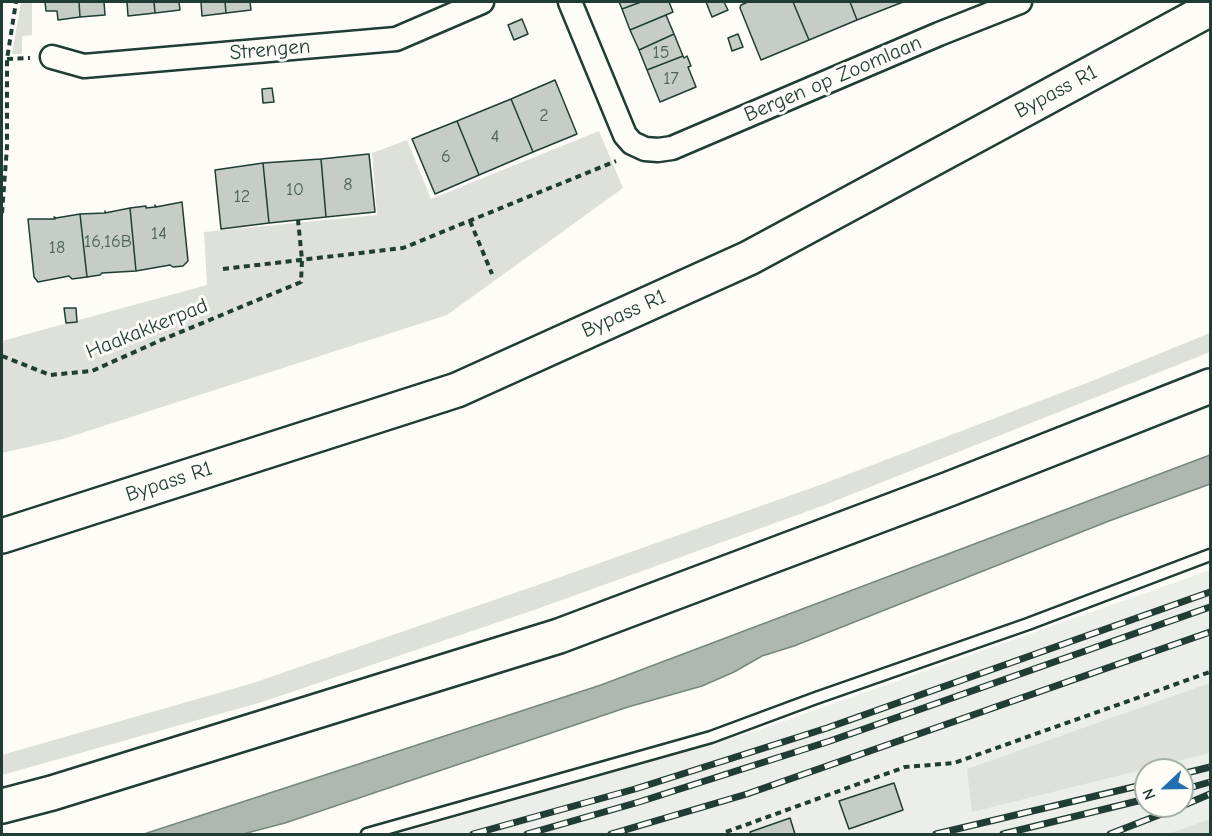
<!DOCTYPE html>
<style>
body{margin:0}
#map{position:relative;width:1212px;height:836px;overflow:hidden;background:#fdfcf7;font-family:"Comic Neue",sans-serif}
canvas{display:block}
.frame{position:absolute;inset:0;border:3px solid #1f3d34;pointer-events:none}
.north{position:absolute;left:1134px;top:758px;width:60px;height:60px;box-sizing:border-box;background:#fdfcf7;border:2px solid #a4b0a9;border-radius:50%;rotate:248deg;font-size:16px;font-weight:700;line-height:24px;text-align:center;color:#1f3d34}
.north::after{content:'';display:block;margin:auto;width:21px;height:27px;background:#1f6fb2;clip-path:polygon(50% 0,100% 100%,50% 72%,0 100%)}
</style>
<div id="map">
<canvas width="1212" height="836"></canvas>
<div class="frame"></div>
<div class="north">N</div>
</div>
<script>
const g = document.querySelector('canvas').getContext('2d');
g.lineJoin = 'round';
function paint(path, color) { g.fillStyle = color; g.fill(path, 'evenodd'); }
const poly = rows => new Path2D(rows.map(r => 'M' + r).join(''));
function trace(path, color, width, dash) { g.strokeStyle = color; g.lineWidth = width; g.lineCap = dash ? 'butt' : 'round'; g.setLineDash(dash || []); g.stroke(path); }
function label(font, color, halo, rows, align = 'center') {
  g.font = font + ' "Comic Neue",sans-serif'; g.lineWidth = 6; g.setLineDash([]); g.textBaseline = 'middle'; g.strokeStyle = halo; g.fillStyle = color; for (const [text, x, y, turn = 0] of rows) {
    g.save(); g.translate(x, y); g.rotate((+turn || 0) * Math.PI / 180); g.textAlign = isNaN(turn) ? turn : align; if (halo) g.strokeText(text, 0, 0); g.fillText(text, 0, 0); g.restore();
  }
}
paint(poly([
 [1210,570,1210,819,1167,834,398,834,753,732],
 [1146,770,1182,770,1182,806,1146,806]
]), '#eceee9');
paint(poly([
 [21,2,32,2,32,35,22,36,22,54,12,54],
 [599,131,623,188,447,315,63,439,2,453,2,341,207,285,204,232,377,215,372,153,407,140,431,199],
 [1210,333,1210,352,822,506,537,609,262,702,2,775,2,755,253,683,532,587,820,485,1092,381],
 [1210,683,1210,753,972,812,967,769],
 [1210,819,1210,834,1167,834]
]), '#dde0db');
const water = poly([
 [1210,455,1210,484,1109,521,794,646,762,656,734,672,702,686,628,707,285,823,243,834,144,834,601,685,1210,455]
]);
paint(water, '#aeb8b1');
trace(water, '#75877f', 1.5);
const building = poly([
 [45,2,79,2,80,17,58,20,57,11,46,11,45,2],
 [79,2,104,2,105,15,80,17,79,2],
 [127,2,154,2,155,13,128,16,127,2],
 [154,2,179,2,180,10,155,13,154,2],
 [201,2,225,2,226,13,202,16,201,2],
 [225,2,250,2,251,10,226,13,225,2],
 [619,2,641,2,622,9,619,2],
 [641,2,669,2,673,12,630,30,622,9,641,2],
 [706,2,724,2,728,10,712,17,706,2],
 [748,2,793,2,809,40,761,60,740,8,741,5,748,2],
 [793,2,850,2,857,20,809,40,793,2],
 [850,2,903,2,857,20,850,2],
 [666,15,674,34,639,50,630,30,666,15],
 [522,19,528,34,514,40,508,25,522,19],
 [674,34,683,56,647,70,639,50,674,34],
 [738,34,743,47,732,51,728,38,738,34],
 [683,56,684,58,687,56,691,66,688,67,696,87,660,102,647,70,683,56],
 [555,80,577,134,533,152,511,99,555,80],
 [272,88,274,102,263,103,262,89,272,88],
 [511,99,533,152,479,175,457,121,511,99],
 [457,121,479,175,435,194,412,139,457,121],
 [369,154,375,212,326,217,321,159,369,154],
 [321,159,326,217,269,223,263,163,321,159],
 [263,163,269,223,221,229,215,170,263,163],
 [182,202,188,261,183,266,173,267,170,265,136,271,130,208,146,206,146,208,155,207,155,205,156,207,182,202],
 [130,208,136,271,102,273,100,275,87,277,80,214,105,213,105,211,105,213,130,208],
 [80,214,87,277,72,279,69,276,38,282,34,277,28,219,55,219,54,217,56,218,80,214],
 [64,308,76,308,77,322,66,323,64,308],
 [894,783,903,810,849,829,839,801,894,783],
 [790,818,795,834,751,834,750,832,790,818]
]);
paint(building, '#c6cdc7');
trace(building, '#1f3d34', 1.5);
const lane = poly([
 [367,834,711,737,816,698,1028,624,1210,555]
]);
const street = poly([
 [570,2,625,135,632,143,645,149,658,150,672,148,939,34,1020,2],
 [52,57,84,66,396,39,482,2]
]);
const highway = poly([
 [2,536,457,390,749,258,1210,9],
 [2,806,52,793,559,636,949,489,1210,386]
]);
trace(lane, '#1f3d34', 15);
trace(street, '#1f3d34', 27);
trace(highway, '#1f3d34', 38);
trace(poly([
 [7,59,30,58],
 [2,213,7,147,7,59,16,2],
 [470,221,492,274],
 [223,269,403,248,616,161],
 [2,356,50,375,92,371,159,341,301,282,302,260,298,220],
 [726,832,905,767,954,763,1210,672]
]), '#1f3d34', 4, [6, 4.5]);
trace(lane, '#fdfcf7', 10);
trace(street, '#fdfcf7', 22);
trace(highway, '#fdfcf7', 33);
const rail = poly([
 [1182,774,1210,767],
 [1182,790,1210,782],
 [1182,806,1210,794],
 [473,834,635,789,827,728,1210,592],
 [527,834,639,802,830,741,1210,607],
 [611,834,747,794,1210,632],
 [936,834,1146,784],
 [1003,834,1146,799],
 [1110,834,1182,806]
]);
trace(rail, '#1f3d34', 7);
trace(rail, '#fdfcf7', 4.5, [14]);
label('18px', '#496159', null, [
 ["15",661,53],
 ["17",671,79],
 ["2",544,116],
 ["4",495,137],
 ["6",446,157],
 ["8",348,185],
 ["10",295,190],
 ["12",242,197],
 ["14",159,234],
 ["16,16B",108,242],
 ["18",57,248]
]);
label('21px', '#1f3d34', '#fdfcf7', [
 ["Strengen",270,50,-5],
 ["Bergen op Zoomlaan",833,79,-23],
 ["Bypass R1",1056,92,-28],
 ["Bypass R1",624,314,-24],
 ["Haakakkerpad",147,329,-22],
 ["Bypass R1",169,482,-18]
]);
</script>
